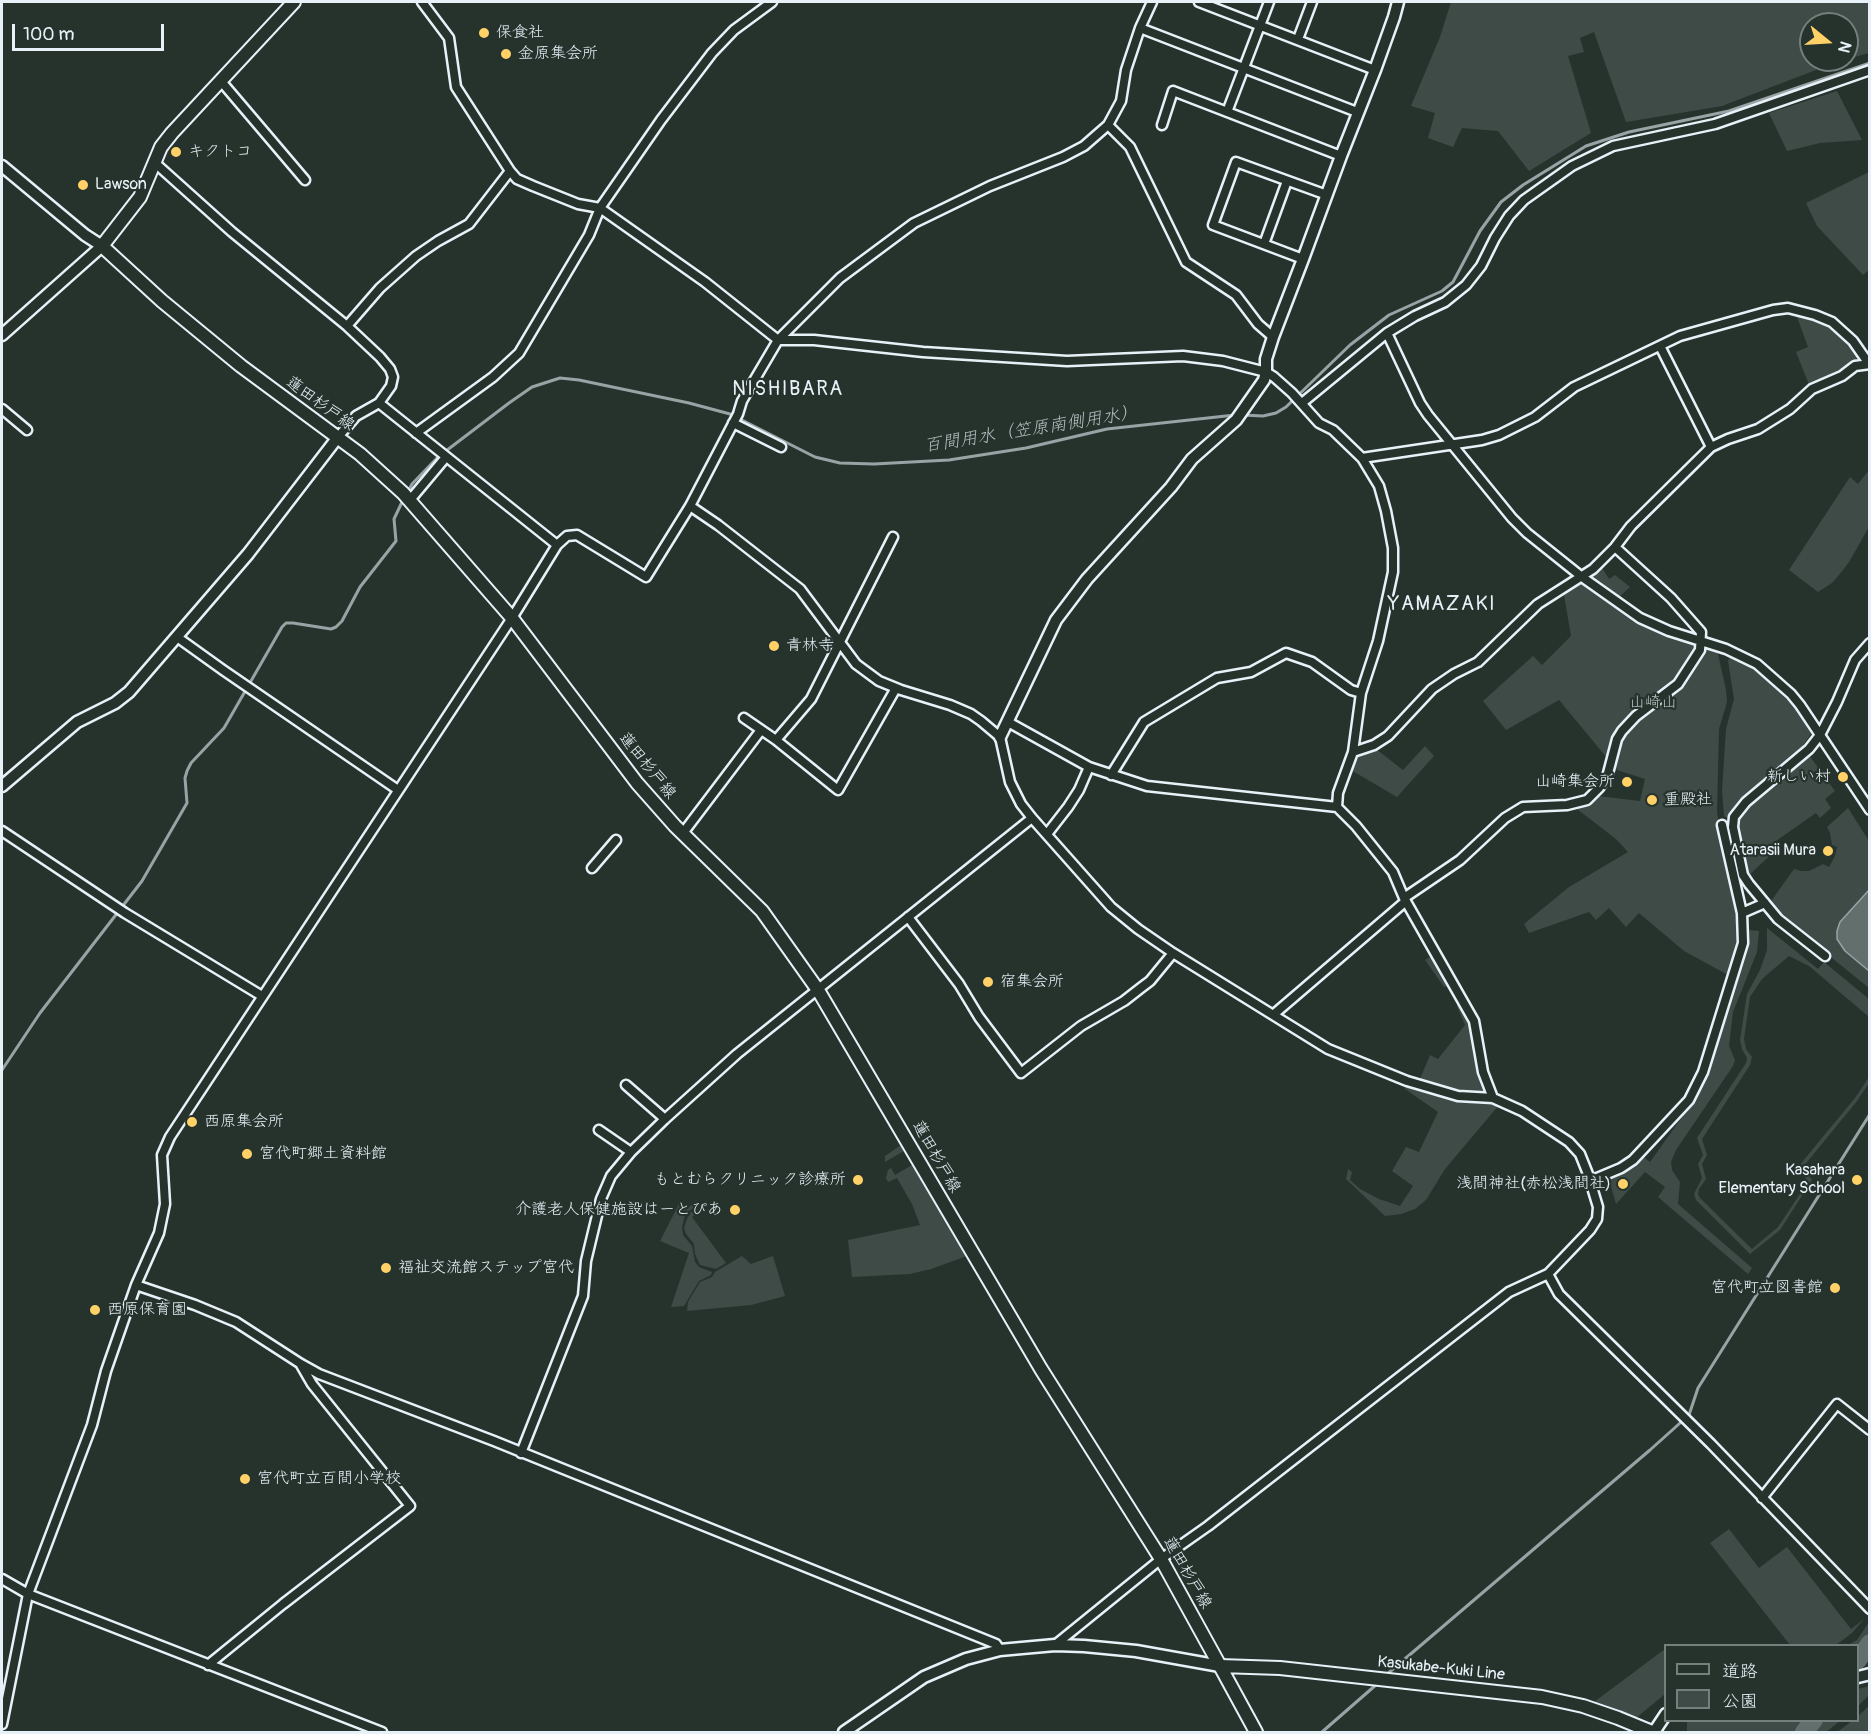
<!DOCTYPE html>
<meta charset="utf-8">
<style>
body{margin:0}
#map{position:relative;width:1871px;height:1734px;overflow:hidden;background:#26332d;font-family:Pangolin,"Klee One",sans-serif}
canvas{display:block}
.frame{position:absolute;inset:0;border:3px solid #e8f1f8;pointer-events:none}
.legend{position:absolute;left:1664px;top:1644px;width:195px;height:78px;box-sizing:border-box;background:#26332d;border:2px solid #747f7e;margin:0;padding:8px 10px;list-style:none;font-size:18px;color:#e8f1f8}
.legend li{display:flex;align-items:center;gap:12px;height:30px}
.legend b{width:30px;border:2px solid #747f7e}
.north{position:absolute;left:1799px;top:12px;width:60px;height:60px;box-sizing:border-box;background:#26332d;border:2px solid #747f7e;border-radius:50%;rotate:108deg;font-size:16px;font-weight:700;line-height:24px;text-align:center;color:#e8f1f8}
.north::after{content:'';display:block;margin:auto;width:21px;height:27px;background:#ffd166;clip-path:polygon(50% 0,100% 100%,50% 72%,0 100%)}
.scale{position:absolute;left:12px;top:24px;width:152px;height:27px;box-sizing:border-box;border:3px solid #e8f1f8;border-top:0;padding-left:8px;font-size:18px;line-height:21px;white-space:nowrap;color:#e8f1f8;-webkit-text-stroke:4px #26332d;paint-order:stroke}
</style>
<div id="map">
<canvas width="1871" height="1734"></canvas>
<div class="frame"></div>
<ul class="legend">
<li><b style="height:8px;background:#26332d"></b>道路</li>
<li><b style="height:16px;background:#3e4b47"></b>公園</li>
</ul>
<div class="north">N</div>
<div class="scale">100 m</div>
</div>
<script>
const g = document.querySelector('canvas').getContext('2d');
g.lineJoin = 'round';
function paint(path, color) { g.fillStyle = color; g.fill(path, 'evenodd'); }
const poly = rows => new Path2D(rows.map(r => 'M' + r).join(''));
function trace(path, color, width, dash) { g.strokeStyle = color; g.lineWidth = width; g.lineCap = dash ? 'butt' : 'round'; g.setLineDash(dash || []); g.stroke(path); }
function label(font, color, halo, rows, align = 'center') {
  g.font = font + ' Pangolin,"Klee One",sans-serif'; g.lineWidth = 4.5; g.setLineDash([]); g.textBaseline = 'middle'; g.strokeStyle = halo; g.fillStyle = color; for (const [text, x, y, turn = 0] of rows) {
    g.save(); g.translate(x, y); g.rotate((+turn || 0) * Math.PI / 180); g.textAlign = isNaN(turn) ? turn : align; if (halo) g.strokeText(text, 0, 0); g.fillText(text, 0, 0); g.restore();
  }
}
paint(poly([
 [1451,2,1869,2,1869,53,1847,59,1847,24,1811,24,1811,60,1842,60,1722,106,1626,122,1594,32,1580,38,1584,52,1568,56,1591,133,1529,171,1498,131,1462,128,1453,147,1428,138,1435,113,1411,106,1440,37],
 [1837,91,1862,140,1820,143,1787,151,1769,113],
 [1869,172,1869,270,1863,275,1817,226,1806,203],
 [1796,314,1829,325,1850,343,1858,357,1838,374,1810,387,1796,352,1808,347],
 [1869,470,1869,527,1849,562,1839,575,1832,583,1818,592,1789,570,1850,477,1858,484],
 [1601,566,1609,579,1615,575,1630,587,1618,598,1592,579,1592,575],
 [1582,583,1626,615,1647,627,1714,648,1718,654,1726,690,1727,702,1719,729,1717,813,1738,914,1739,934,1737,950,1728,975,1684,951,1639,913,1626,927,1609,908,1596,920,1589,912,1529,933,1524,924,1569,887,1628,852,1616,839,1577,809,1578,806,1591,802,1598,796,1640,801,1645,779,1617,770,1559,700,1506,730,1483,701,1533,656,1542,665,1571,636,1564,595,1578,584],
 [1730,657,1755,670,1784,695,1796,709,1811,734,1801,748,1744,798,1731,816,1727,818,1724,816,1722,791,1726,729,1734,699,1728,661],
 [1425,746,1434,756,1397,797,1351,770,1356,756,1376,749,1403,770],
 [1809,755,1835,791,1825,799,1831,808,1820,818,1816,813,1773,843,1776,850,1748,876,1746,871,1738,825,1742,814,1748,806],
 [1848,808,1869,841,1869,890,1859,900,1845,951,1869,971,1869,988,1780,916,1769,904,1794,869,1801,871,1809,871,1823,864,1829,867,1835,856,1837,847,1832,845,1830,833,1827,827],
 [1767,928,1818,969,1824,962,1869,999,1869,1017,1809,966,1789,956,1762,979,1750,997,1744,1039,1746,1049,1752,1057,1750,1065,1702,1139,1707,1155,1702,1164,1706,1179,1699,1189,1698,1194,1700,1198,1752,1249,1778,1227,1808,1182,1798,1167,1855,1098,1869,1077,1869,1083,1857,1101,1803,1167,1812,1180,1780,1230,1750,1254,1696,1200,1694,1194,1702,1178,1698,1164,1703,1155,1697,1138,1746,1063,1747,1058,1742,1049,1740,1040,1747,994,1760,970,1767,950],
 [1748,930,1759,931,1757,952,1733,1012,1729,1046,1735,1060,1733,1066,1676,1150,1671,1162,1672,1170,1680,1182,1678,1204,1752,1268,1748,1274,1658,1197,1665,1187,1645,1172,1616,1204,1608,1176,1641,1155,1650,1162,1692,1103,1708,1072,1747,948],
 [1433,955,1471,1024,1479,1073,1489,1095,1488,1102,1499,1105,1445,1169,1426,1200,1415,1209,1401,1214,1385,1216,1346,1179,1348,1169,1352,1172,1350,1180,1360,1189,1379,1199,1400,1206,1413,1186,1392,1171,1406,1147,1419,1152,1438,1112,1405,1089,1406,1083,1417,1086,1430,1055,1438,1059,1465,1025,1457,1006,1458,1004,1448,986,1444,987,1425,960],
 [901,1145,904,1151,885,1162,885,1156],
 [912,1165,967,1256,931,1269,910,1274,852,1277,848,1240,920,1225,912,1204,897,1178,888,1182,886,1178,888,1170,891,1168,895,1175],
 [696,1201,699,1206,690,1210,684,1218,682,1228,683,1235,692,1246,695,1262,699,1267,712,1272,711,1275,699,1281,684,1306,671,1307,689,1253,660,1241,679,1204,686,1210],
 [691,1212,699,1212,692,1217,726,1263,716,1269,700,1265,695,1254,694,1244,686,1234,684,1228,687,1219],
 [742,1256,751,1264,773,1256,785,1296,751,1305,687,1311,688,1302,700,1282,712,1277,715,1272],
 [1729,1529,1759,1568,1787,1547,1851,1629,1864,1619,1852,1633,1836,1645,1790,1645,1710,1543],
 [1869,1622,1869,1635,1858,1654,1858,1646,1848,1645,1857,1640],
 [1665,1649,1665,1694,1636,1718,1594,1702],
 [1869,1686,1869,1695,1858,1706,1858,1689],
 [1869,1706,1869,1732,1837,1732,1852,1721,1858,1720,1858,1716],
 [1687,1720,1807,1720,1807,1721,1798,1732,1687,1732],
 [1820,1721,1820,1720,1840,1721,1826,1732,1810,1732]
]), '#3e4b47');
const water = poly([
 [1869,890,1869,971,1845,951,1837,939,1837,931,1840,922,1869,890]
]);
paint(water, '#636f6d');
trace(water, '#98a3a5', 1.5);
trace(poly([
 [1242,415,1263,416,1276,413,1286,407,1350,345,1389,315,1442,291,1453,282,1480,231,1501,202,1523,185,1586,146,1629,132,1729,111,1870,63],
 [408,492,412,484,438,457,509,403,532,387,560,378,579,380,689,403,730,414,815,457,840,463,874,464,949,460,1026,448,1107,429,1235,415],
 [2,1070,40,1013,142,881,187,803,185,778,187,771,191,763,224,728,282,627,286,623,293,623,331,629,336,627,342,621,360,587,396,541,394,519,403,500],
 [1386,1675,1650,1450,1689,1415,1698,1388,1870,1114],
 [1322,1732,1377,1684]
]), '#98a3a5', 3);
trace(poly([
 [1858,1660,1870,1643],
 [1804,1732,1814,1720]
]), '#636f6d', 18);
const minor = poly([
 [422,2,449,38,456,87,510,171],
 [1199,2,1375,70],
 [1140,28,1357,112],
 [1298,39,1312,2],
 [220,80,305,180],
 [1227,112,1269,2],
 [1108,125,1130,147,1186,262,1236,295,1258,324,1273,337],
 [1162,125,1173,91,1341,156],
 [154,162,232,232,347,326,380,357,390,369,393,377,391,386,379,403],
 [1264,244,1287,181],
 [1303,259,1213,225,1236,162,1327,195],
 [347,326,380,288,416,256,438,241,469,224,510,171,517,179,533,186,578,204,600,208,705,282,778,340,814,340,923,352,1067,361,1183,356,1223,361,1266,372,1274,377,1292,393,1319,423,1333,430,1362,458,1379,486,1386,511,1393,548,1393,572,1378,641,1361,693,1353,752,1338,793,1337,807,1356,826,1393,872,1404,898,1474,1021,1483,1072,1493,1098],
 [1387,333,1420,403,1428,415,1512,518,1527,533,1582,577,1640,618,1669,631,1726,649,1757,664,1791,694,1800,705,1870,810],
 [1660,346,1711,447],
 [1302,403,1387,333,1415,316,1445,302,1466,285,1481,266,1495,238,1509,216,1524,200,1572,166,1613,146,1715,124,1870,70],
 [2,409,27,430],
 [733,423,781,447],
 [416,433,493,377,519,353,589,235,600,208,661,120,712,53,734,30,772,2],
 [338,437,356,416,379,403,557,545],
 [1362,458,1482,440,1499,435,1535,417,1574,387,1680,336,1773,310,1788,308,1815,315,1832,322,1853,341,1869,364],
 [410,500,446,457],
 [690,506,718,525,800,589,856,664,879,681,901,690,950,705,971,714,981,721,1000,737,1010,782,1021,804,1032,818,1111,907,1138,929,1173,953,1328,1049,1407,1081,1458,1096,1493,1098,1522,1111,1569,1142,1580,1154,1588,1174,1598,1207,1597,1219,1590,1230,1548,1274,1509,1292,1208,1526,1161,1559,1055,1645],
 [177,637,223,670,398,790],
 [744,718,776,740,838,790,896,688],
 [1008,722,1089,767,1147,786,1337,807],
 [776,740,811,699,893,537],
 [1353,752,1374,745,1388,736,1432,689,1454,674,1478,662,1538,604,1593,569,1615,547,1631,526,1711,447,1728,439,1758,429,1790,409,1812,389,1842,376,1855,366,1870,364],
 [1111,775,1144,722,1217,678,1251,672,1286,653,1312,662,1351,690,1361,693],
 [2,831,125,913,262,996],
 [683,833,761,730],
 [1047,834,1068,807,1079,790,1089,767],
 [592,868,616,840],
 [1404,898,1460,860,1505,818,1523,807,1567,805,1587,800,1599,788,1607,777,1617,739,1622,731,1636,716,1678,684,1700,650,1701,632,1671,598,1615,547],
 [1742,913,1765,903],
 [908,917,959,984,979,1017,1021,1073,1081,1026,1124,1001,1142,987,1150,981,1173,953],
 [1825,956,1778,919,1749,884,1743,875,1733,827,1734,817,1746,802,1809,749,1820,735,1837,702,1855,660,1870,643],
 [1273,1015,1406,901],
 [626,1085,665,1119],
 [599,1130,631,1152],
 [1590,1181,1621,1168,1633,1160,1689,1100,1703,1072,1743,943,1742,913,1722,825],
 [1548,1274,1559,1294,1711,1444,1870,1609],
 [136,1285,195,1305,236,1322,301,1364,319,1374,494,1441,996,1644,1000,1650],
 [521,1453,583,1296,586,1261,601,1199,611,1176,631,1152,665,1119,737,1054,1032,818],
 [1762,1498,1837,1404,1870,1430],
 [2,1579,28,1594,382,1732],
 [208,1665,283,1604,410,1506,312,1384,301,1365],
 [2,1724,28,1594,92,1425,106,1371,136,1285,159,1233,165,1204,162,1155,170,1137,512,618,557,545,567,536,577,535,646,577,690,506,738,414,742,401,778,340,840,278,914,223,990,186,1063,157,1084,146,1108,125,1121,101,1126,70,1140,28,1152,2]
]);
const tertiary = poly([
 [2,166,85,235,102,246,2,335],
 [1000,737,1056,620,1087,579,1171,487,1192,459,1236,420,1264,380,1266,372,1266,359,1273,337,1303,259,1341,156,1375,70,1394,17,1398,2],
 [2,786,77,722,115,703,129,692,248,554,338,437],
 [1858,1677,1870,1674],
 [844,1732,924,1677,966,1659,1000,1650,1055,1645,1084,1646,1136,1651,1220,1666],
 [1654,1732,1666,1714]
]);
const secondary = poly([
 [294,2,172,133,161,147,140,197,102,246,162,301,241,366,360,454,403,493,512,618,637,783,675,826,762,911,818,990,1041,1369,1161,1559,1220,1666]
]);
const primary = poly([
 [1220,1666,1280,1668,1542,1697,1583,1706,1618,1718,1652,1732],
 [1220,1666,1256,1732]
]);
trace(minor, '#e8f1f8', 13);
trace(tertiary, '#e8f1f8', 15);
trace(secondary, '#e8f1f8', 16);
trace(primary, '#e8f1f8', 16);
trace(minor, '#26332d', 8);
trace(tertiary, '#26332d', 10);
trace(secondary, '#26332d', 12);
trace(primary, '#26332d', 12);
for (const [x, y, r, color] of [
 [484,33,6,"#ffd166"],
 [506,54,6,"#ffd166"],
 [176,152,6,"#ffd166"],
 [83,185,6,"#ffd166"],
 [774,646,6,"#ffd166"],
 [1843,777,6,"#ffd166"],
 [1627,782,6,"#ffd166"],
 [1652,800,6,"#ffd166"],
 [1828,851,6,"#ffd166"],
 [988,982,6,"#ffd166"],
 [192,1122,6,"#ffd166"],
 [247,1154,6,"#ffd166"],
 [858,1180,6,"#ffd166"],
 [1857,1180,6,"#ffd166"],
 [1623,1184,6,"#ffd166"],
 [735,1210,6,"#ffd166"],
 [386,1268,6,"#ffd166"],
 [1835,1288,6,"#ffd166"],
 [95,1310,6,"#ffd166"],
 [245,1479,6,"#ffd166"]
]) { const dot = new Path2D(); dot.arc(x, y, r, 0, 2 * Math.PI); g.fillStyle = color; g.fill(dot); trace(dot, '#26332d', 2); }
label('16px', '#e8f1f8', '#26332d', [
 ["保食社",496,33],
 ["金原集会所",518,54],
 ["キクトコ",188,152],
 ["Lawson",95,185],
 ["青林寺",786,646],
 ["新しい村",1831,777,"right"],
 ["山崎集会所",1615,782,"right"],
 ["重殿社",1664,800],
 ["Atarasii Mura",1816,851,"right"],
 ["宿集会所",1000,982],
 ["西原集会所",204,1122],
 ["宮代町郷土資料館",259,1154],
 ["Kasahara",1845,1171,"right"],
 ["Elementary School",1845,1189,"right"],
 ["もとむらクリニック診療所",846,1180,"right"],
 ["浅間神社(赤松浅間社)",1611,1184,"right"],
 ["介護老人保健施設はーとぴあ",723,1210,"right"],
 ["福祉交流館ステップ宮代",398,1268],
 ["宮代町立図書館",1823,1288,"right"],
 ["西原保育園",107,1310],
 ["宮代町立百間小学校",257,1479]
], 'left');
label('16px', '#e8f1f8', '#26332d', [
 ["蓮田杉戸線",320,404,36],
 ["蓮田杉戸線",647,766,51],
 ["蓮田杉戸線",936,1157,60],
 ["蓮田杉戸線",1187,1573,60],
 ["Kasukabe-Kuki Line",1441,1669,6]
]);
label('16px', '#b5bfc3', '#26332d', [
 ["山崎山",1653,703]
]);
label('italic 18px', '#b3bdc0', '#26332d', [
 ["百間用水（笠原南側用水）",1031,430,-9]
]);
g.letterSpacing = '1.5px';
label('20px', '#e8f1f8', '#26332d', [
 ["NISHIBARA",788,390],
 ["YAMAZAKI",1442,605]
]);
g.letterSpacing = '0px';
</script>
